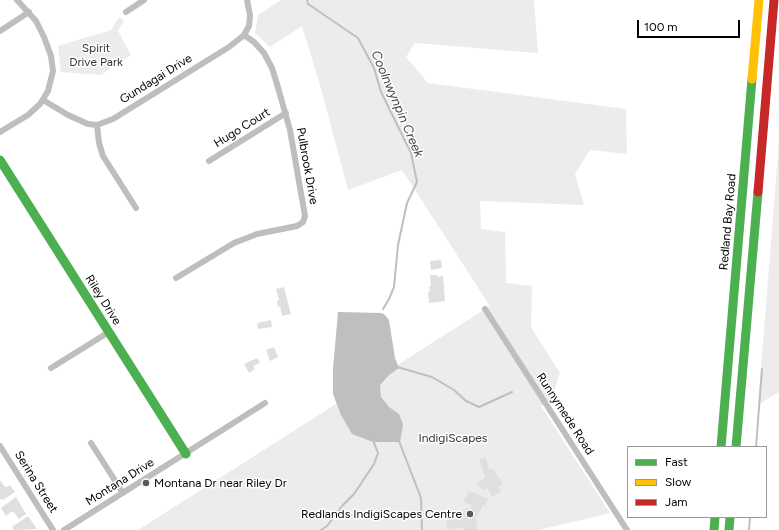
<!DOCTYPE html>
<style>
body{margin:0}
#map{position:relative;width:779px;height:530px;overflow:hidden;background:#fff;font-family:Figtree,sans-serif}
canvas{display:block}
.legend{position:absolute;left:627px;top:446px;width:140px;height:72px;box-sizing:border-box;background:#fff;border:1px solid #999;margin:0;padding:5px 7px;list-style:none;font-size:12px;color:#000}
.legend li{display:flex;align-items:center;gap:8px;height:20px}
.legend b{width:20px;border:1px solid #999}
.scale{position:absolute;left:637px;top:20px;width:103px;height:18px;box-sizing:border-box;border:2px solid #000;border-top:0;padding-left:5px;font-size:12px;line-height:14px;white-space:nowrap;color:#000;-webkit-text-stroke:3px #fff;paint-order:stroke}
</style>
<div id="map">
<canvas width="779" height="530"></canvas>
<ul class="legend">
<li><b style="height:5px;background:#4caf50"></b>Fast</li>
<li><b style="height:5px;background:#ffc107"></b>Slow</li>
<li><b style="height:5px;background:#c62828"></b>Jam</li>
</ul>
<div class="scale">100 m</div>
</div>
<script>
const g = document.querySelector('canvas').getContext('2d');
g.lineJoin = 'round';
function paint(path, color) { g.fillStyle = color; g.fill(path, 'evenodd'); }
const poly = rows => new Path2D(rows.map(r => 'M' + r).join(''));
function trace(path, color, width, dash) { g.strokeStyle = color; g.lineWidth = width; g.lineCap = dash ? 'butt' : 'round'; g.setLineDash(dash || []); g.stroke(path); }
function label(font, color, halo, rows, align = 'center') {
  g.font = font + ' Figtree,sans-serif'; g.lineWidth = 3; g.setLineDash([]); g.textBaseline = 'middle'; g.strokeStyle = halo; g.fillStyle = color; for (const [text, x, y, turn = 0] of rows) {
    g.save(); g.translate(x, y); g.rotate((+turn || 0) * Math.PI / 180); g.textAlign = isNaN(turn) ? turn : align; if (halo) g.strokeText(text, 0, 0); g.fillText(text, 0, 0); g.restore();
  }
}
paint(poly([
 [281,0,534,0,538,53,415,43,406,57,428,83,626,109,627,154,590,150,575,174,584,205,480,201,481,229,505,232,506,283,532,286,531,327,560,373,552,397,541,406,610,513,539,530,138,530,490,306,402,170,348,190,322,92,302,26,270,47,255,33,258,15],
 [119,17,124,21,118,31,131,55,101,75,61,72,58,46,111,30],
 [779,141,779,392,758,405]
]), '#ececec');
paint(poly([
 [338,312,381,313,384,314,389,320,395,358,399,368,389,375,380,385,381,397,389,407,399,414,403,424,400,442,373,442,352,434,341,415,333,394,333,369]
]), '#bfbfbf');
trace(poly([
 [307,0,308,4,358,38,374,68,381,92,411,153,417,182,407,203,398,245,394,287,389,299,383,309],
 [397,367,432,377,454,390,466,401,479,407,512,392],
 [399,441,421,498,422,530],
 [756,447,762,369],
 [321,530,327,526,343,505,354,494,374,464,378,453,373,440],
 [749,530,750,517]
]), '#bfbfbf', 2);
paint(poly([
 [441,260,442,268,431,270,430,261],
 [430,275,437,275,437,277,443,276,445,301,429,303,428,292,430,292,429,287,431,286],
 [284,287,291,314,282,316,280,306,278,307,277,301,279,300,276,289],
 [271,320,272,327,258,329,257,323],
 [274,347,278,357,270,361,266,350],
 [257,358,260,363,253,366,255,369,249,373,244,364],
 [486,458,489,470,493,469,503,484,498,486,501,491,492,497,487,488,483,490,476,483,485,478,479,459],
 [0,480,4,486,7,487,10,485,15,492,3,500,0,499],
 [469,491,488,499,485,506,482,505,482,509,481,509,475,518,478,522,476,526,478,530,465,530,461,528,447,529,446,520,457,519,467,508,470,509,472,505,463,502],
 [16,497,26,514,19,519,13,511,6,516,1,508],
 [28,516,37,529,14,530,12,527]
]), '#dfdfdf');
trace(poly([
 [126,12,144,0],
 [0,31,29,12],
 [43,100,68,115,88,124,97,125,113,119,229,47,244,35,249,26,250,15,247,0],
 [97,125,99,143,103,156,136,208],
 [0,132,28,115,40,104,48,91,53,71,51,56,44,37,36,21,17,0],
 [209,161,286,113],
 [176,278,234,243,257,234,297,226,303,222,305,216,290,130,277,84,272,68,264,53,254,42,244,35],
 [485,309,627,530],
 [51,368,109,332],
 [91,443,123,493],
 [0,446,53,530],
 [64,530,265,403]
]), '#bebebe', 6);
trace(poly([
 [0,160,186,454],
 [721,447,752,79],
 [736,447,758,192],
 [714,530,715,517],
 [729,530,730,517]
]), '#4caf50', 9);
trace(poly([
 [752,79,759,0]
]), '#ffc107', 9);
trace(poly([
 [758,192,774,0]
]), '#c62828', 9);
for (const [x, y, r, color] of [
 [146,483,4,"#595959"],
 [470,514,4,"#595959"]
]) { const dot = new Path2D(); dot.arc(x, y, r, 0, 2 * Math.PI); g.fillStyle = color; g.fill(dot); trace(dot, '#fff', 1.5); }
label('12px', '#333', '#fff', [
 ["Spirit",96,48],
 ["Drive Park",96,62],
 ["IndigiScapes",453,438]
]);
label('12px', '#000', '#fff', [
 ["Gundagai Drive",156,79,-32],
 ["Hugo Court",242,128,-32],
 ["Pulbrook Drive",307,166,80],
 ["Redland Bay Road",728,222,-85],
 ["Riley Drive",103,300,58],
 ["Runnymede Road",565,414,57],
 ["Serina Street",36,482,58],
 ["Montana Drive",120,482,-32]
]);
label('12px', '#000', '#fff', [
 ["Montana Dr near Riley Dr",154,483],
 ["Redlands IndigiScapes Centre",462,514,"right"]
], 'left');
label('italic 13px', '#444', '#fff', [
 ["Coolnwynpin Creek",397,104,67]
]);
</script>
